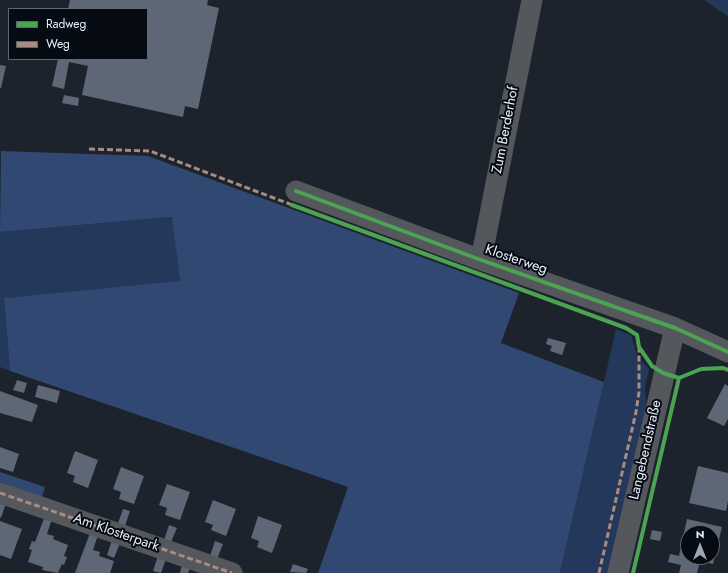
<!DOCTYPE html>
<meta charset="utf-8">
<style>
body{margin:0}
#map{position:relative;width:728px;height:573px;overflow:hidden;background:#1d232d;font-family:Jost,sans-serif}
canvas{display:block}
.legend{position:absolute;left:8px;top:8px;width:140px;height:52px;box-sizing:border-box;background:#060b13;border:1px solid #606670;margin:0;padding:5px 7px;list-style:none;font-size:12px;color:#e6eefb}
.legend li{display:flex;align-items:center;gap:8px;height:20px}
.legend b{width:20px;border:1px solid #606670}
.north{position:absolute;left:680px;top:525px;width:40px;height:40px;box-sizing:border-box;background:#060b13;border:1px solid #606670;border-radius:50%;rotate:0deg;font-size:11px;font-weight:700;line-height:16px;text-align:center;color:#e6eefb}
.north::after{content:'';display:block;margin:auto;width:14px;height:18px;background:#a0a7b3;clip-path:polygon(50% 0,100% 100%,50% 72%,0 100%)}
</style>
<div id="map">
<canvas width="728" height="573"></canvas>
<ul class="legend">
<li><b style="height:5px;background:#4ca352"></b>Radweg</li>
<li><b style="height:5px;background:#a88b81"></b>Weg</li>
</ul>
<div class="north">N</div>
</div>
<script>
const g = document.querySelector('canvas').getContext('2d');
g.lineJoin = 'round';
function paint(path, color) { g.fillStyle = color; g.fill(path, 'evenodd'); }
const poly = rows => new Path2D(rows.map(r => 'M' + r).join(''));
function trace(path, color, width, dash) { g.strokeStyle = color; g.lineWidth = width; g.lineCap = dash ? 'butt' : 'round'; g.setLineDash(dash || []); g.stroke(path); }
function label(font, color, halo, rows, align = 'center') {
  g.font = font + ' Jost,sans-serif'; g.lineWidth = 4; g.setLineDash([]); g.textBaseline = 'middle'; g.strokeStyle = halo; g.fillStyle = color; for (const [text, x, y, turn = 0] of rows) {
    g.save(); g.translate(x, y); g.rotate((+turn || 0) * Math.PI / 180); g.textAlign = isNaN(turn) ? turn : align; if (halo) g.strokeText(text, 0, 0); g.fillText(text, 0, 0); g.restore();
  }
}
paint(poly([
 [704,0,728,0,728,16,726,15],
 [173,217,180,282,4,298,10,371,0,367,0,232],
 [616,329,631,335,637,356,649,369,645,388,647,413,609,573,560,573]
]), '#23385a');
paint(poly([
 [1,151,148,156,519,293,501,343,604,382,560,573,318,573,348,487,10,371,4,298,180,281,172,217,0,232],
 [0,472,45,487,42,497,0,482]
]), '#304872');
paint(poly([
 [70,0,208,0,207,5,219,8,198,109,185,106,183,117,82,95,88,66,69,62,64,89,52,86,58,59,147,59,147,9,68,9],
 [0,65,6,66,1,88,0,88],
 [64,95,79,98,78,106,62,103],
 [548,338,566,343,562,355,550,351,552,346,546,344],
 [17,380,27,383,24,393,13,390],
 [725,384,728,386,728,419,724,426,707,418],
 [38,385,60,391,57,403,35,397],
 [0,391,38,405,32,422,0,413],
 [0,447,19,454,13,472,0,468],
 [75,451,98,460,88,488,73,482,75,476,67,473],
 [698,466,728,473,728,501,726,511,689,503],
 [121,467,144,476,134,504,119,499,121,492,113,489],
 [167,484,190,492,180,520,165,515,167,508,159,505],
 [0,500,6,503,1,518,0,517],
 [213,500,236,509,226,536,211,530,213,525,205,522],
 [123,509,130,511,125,526,118,523],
 [45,516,52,519,47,534,54,536,53,539,68,545,64,556,67,557,64,565,62,564,58,573,42,570,43,567,28,562,32,550,29,549,32,541,35,542],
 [258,516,282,525,272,553,257,547,259,541,251,538],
 [687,519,722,527,713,564,700,561,697,573,679,573,681,565,668,562,670,554,679,556],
 [688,533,712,533,712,557,688,557],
 [0,521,22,529,11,559,0,555],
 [169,525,177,528,171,542,164,540],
 [652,530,662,532,660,541,650,539],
 [90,533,98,535,93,550,100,552,99,556,114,561,110,573,75,573],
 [112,540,120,543,114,558,107,555],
 [215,541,223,544,217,559,210,556],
 [158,556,166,559,161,573,153,571],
 [293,564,308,569,306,573,290,572],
 [182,565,190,568,188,573,180,573]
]), '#5e6776');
trace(poly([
 [296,191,481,260,675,328,728,352],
 [481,260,532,0],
 [0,493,232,573],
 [618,573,675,328]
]), '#54575c', 21);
trace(poly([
 [89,149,150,151,295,206],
 [0,493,232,573],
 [599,573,636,412,639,392,639,349]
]), '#a88b81', 3, [6, 3]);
trace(poly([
 [296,191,481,260,675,328,728,352],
 [292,205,626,328,637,335,639,347,652,366,663,373,679,378,701,369,723,368,728,370],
 [633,573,679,378]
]), '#4ca352', 4);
label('14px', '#e6eefb', '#060b13', [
 ["Zum Berderhof",506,130,-79],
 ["Klosterweg",516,260,19],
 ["Langebendstraße",646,450,-77],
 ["Am Klosterpark",116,533,19]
]);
</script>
